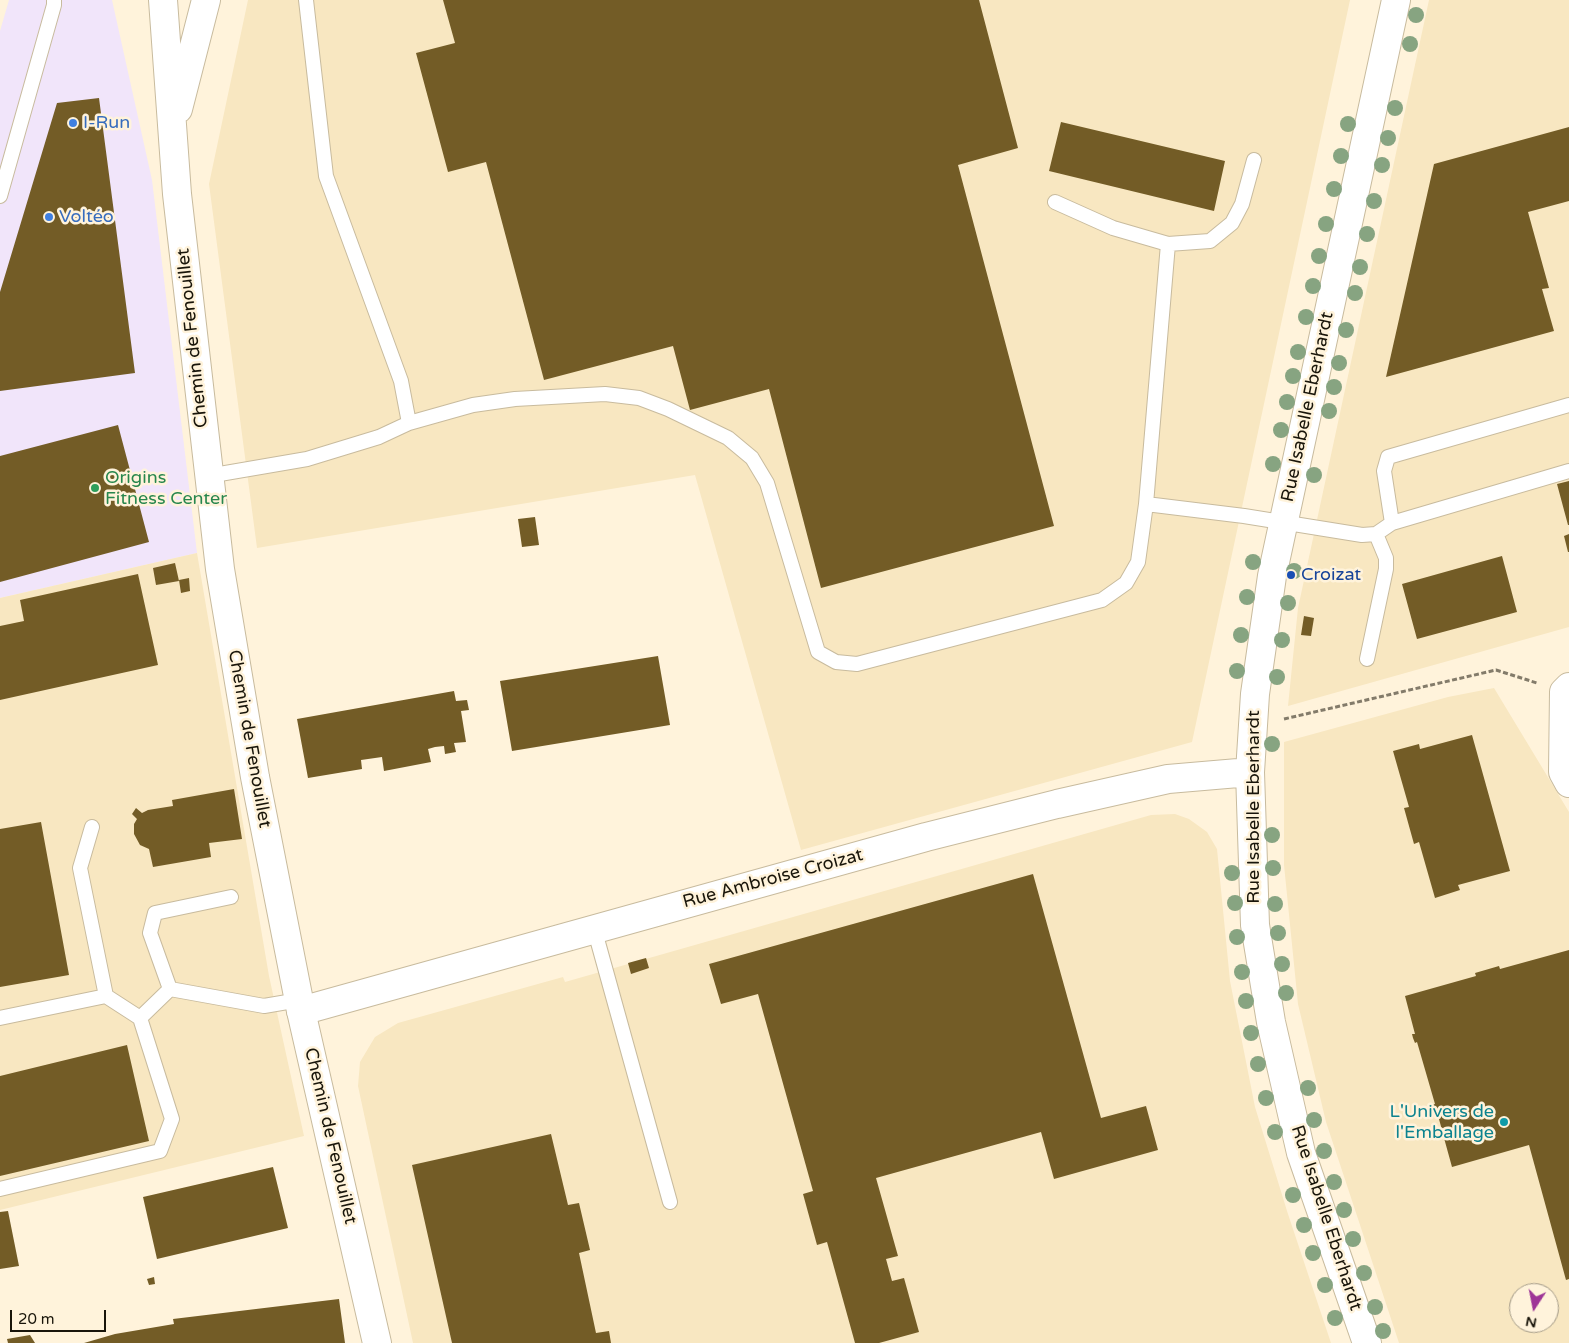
<!DOCTYPE html>
<meta charset="utf-8">
<style>
body{margin:0}
#map{position:relative;width:1569px;height:1343px;overflow:hidden;background:#fff3db;font-family:"Varela Round",sans-serif}
canvas{display:block}
.north{position:absolute;left:1509px;top:1283px;width:50px;height:50px;box-sizing:border-box;background:#fff3db;border:1px solid #a39a87;border-radius:50%;rotate:191deg;font-size:14px;font-weight:700;line-height:20px;text-align:center;color:#19150a}
.north::after{content:'';display:block;margin:auto;width:18px;height:22px;background:#9e3597;clip-path:polygon(50% 0,100% 100%,50% 72%,0 100%)}
.scale{position:absolute;left:10px;top:1310px;width:96px;height:22px;box-sizing:border-box;border:2px solid #19150a;border-top:0;padding-left:6px;font-size:15px;line-height:18px;white-space:nowrap;color:#19150a;-webkit-text-stroke:4px #fff3db;paint-order:stroke}
</style>
<div id="map">
<canvas width="1569" height="1343"></canvas>
<div class="north">N</div>
<div class="scale">20 m</div>
</div>
<script>
const g = document.querySelector('canvas').getContext('2d');
g.lineJoin = 'round';
function paint(path, color) { g.fillStyle = color; g.fill(path, 'evenodd'); }
const poly = rows => new Path2D(rows.map(r => 'M' + r).join(''));
function trace(path, color, width, dash) { g.strokeStyle = color; g.lineWidth = width; g.lineCap = dash ? 'butt' : 'round'; g.setLineDash(dash || []); g.stroke(path); }
function label(font, color, halo, rows, align = 'center') {
  g.font = font + ' "Varela Round",sans-serif'; g.lineWidth = 5; g.setLineDash([]); g.textBaseline = 'middle'; g.strokeStyle = halo; g.fillStyle = color; for (const [text, x, y, turn = 0] of rows) {
    g.save(); g.translate(x, y); g.rotate((+turn || 0) * Math.PI / 180); g.textAlign = isNaN(turn) ? turn : align; if (halo) g.strokeText(text, 0, 0); g.fillText(text, 0, 0); g.restore();
  }
}
paint(poly([
 [9,0,112,0,152,180,197,553,0,598,0,31]
]), '#f1e5fa');
paint(poly([
 [248,0,1350,0,1192,742,801,850,695,475,257,548,209,184],
 [1429,0,1569,0,1569,627,1288,706,1298,608],
 [197,553,269,976,304,1136,0,1210,0,598],
 [1494,688,1569,812,1569,1343,1399,1343,1326,1122,1298,1004,1284,865,1284,742,1448,697],
 [1519,1293,1549,1293,1549,1323,1519,1323],
 [1175,814,1189,819,1207,832,1217,849,1230,981,1255,1107,1287,1211,1331,1343,413,1343,358,1086,360,1062,375,1037,398,1023,563,977,565,982,1151,815]
]), '#f8e7c1');
paint(poly([
 [443,0,979,0,1018,148,958,165,1054,526,821,588,769,389,690,410,673,346,544,380,486,162,448,172,416,53,455,43],
 [99,98,135,373,0,391,0,292,57,103],
 [1061,122,1225,161,1214,211,1049,171],
 [1569,127,1569,201,1528,212,1549,288,1542,289,1554,331,1386,377,1434,164],
 [118,425,149,542,0,582,0,456],
 [1569,481,1569,525,1568,525,1557,484],
 [535,517,539,545,522,547,518,519],
 [1569,534,1569,552,1568,552,1564,536],
 [1502,556,1517,612,1417,639,1402,584],
 [175,563,179,581,156,585,153,568],
 [138,574,158,665,0,700,0,626,24,621,20,600],
 [189,578,190,591,181,593,179,580],
 [1304,616,1314,618,1311,636,1301,635],
 [658,656,670,725,512,751,500,681],
 [454,691,456,701,467,700,469,710,461,711,466,742,454,743,456,752,445,754,444,746,435,747,428,749,431,762,384,771,382,757,361,760,362,769,308,778,297,719],
 [1472,735,1510,871,1458,885,1460,890,1435,898,1419,842,1414,844,1404,808,1409,807,1393,751,1419,744,1420,749],
 [234,789,242,839,209,843,211,857,153,867,149,849,140,845,134,834,134,824,137,819,132,814,136,808,142,813,148,810,173,806,172,800],
 [41,822,69,975,0,987,0,829],
 [1033,874,1101,1118,1146,1106,1158,1150,1054,1179,1041,1132,876,1178,898,1256,886,1259,892,1281,904,1278,919,1332,879,1343,855,1343,827,1242,817,1245,803,1194,813,1191,758,994,721,1004,709,964],
 [1569,950,1569,1279,1566,1280,1529,1145,1452,1167,1444,1138,1442,1138,1439,1131,1442,1130,1437,1112,1434,1113,1432,1105,1435,1104,1417,1042,1415,1043,1413,1038,1412,1034,1415,1034,1405,996,1476,976,1475,973,1499,966,1500,969],
 [646,958,649,968,631,974,628,963],
 [127,1045,149,1141,0,1176,0,1076],
 [551,1134,568,1205,579,1203,590,1250,579,1253,596,1333,609,1331,611,1343,452,1343,412,1165],
 [273,1167,288,1228,157,1259,143,1197],
 [8,1211,19,1266,0,1269,0,1212],
 [154,1277,155,1284,149,1285,147,1279],
 [339,1299,345,1343,84,1343,115,1334,174,1324,173,1319],
 [30,1335,35,1343,8,1343,7,1339]
]), '#735c26');
const service = poly([
 [306,0,326,176,401,381,409,423],
 [0,196,54,5,54,0],
 [1055,202,1113,228,1168,244],
 [208,476,307,459,379,437,409,423,473,405,515,399,605,394,639,398,668,409,728,438,752,458,767,483,818,652,836,662,857,664,1102,600,1126,583,1138,562,1146,504,1168,244,1210,241,1232,223,1242,204,1254,160],
 [1146,504,1244,516,1362,535,1376,534,1392,523,1569,471],
 [1392,523,1384,471,1388,457,1569,405],
 [1367,659,1386,569,1386,558,1376,534],
 [231,897,155,913,150,933,170,989,264,1006,299,1000],
 [594,928,670,1202],
 [0,1018,106,996],
 [140,1018,170,989],
 [0,1189,160,1151,172,1119,140,1018,106,996,80,868,92,827]
]);
const minor = poly([
 [1569,687,1564,692,1563,772,1569,783],
 [301,1011,926,837,1057,804,1168,779,1250,772],
 [1367,1343,1301,1153,1271,1022,1255,925,1250,772,1255,694,1272,576,1396,0]
]);
const tertiary = poly([
 [163,0,177,194,220,569,255,777,301,1011,377,1343],
 [178,109,206,0]
]);
trace(service, '#c8bb9e', 16);
trace(minor, '#c8bb9e', 30);
trace(tertiary, '#c8bb9e', 30);
trace(poly([
 [1284,719,1496,670,1537,683]
]), '#837b6a', 3, [5, 2.5]);
trace(service, '#fff', 14);
trace(minor, '#fff', 28);
trace(tertiary, '#fff', 28);
g.fillStyle = '#87a481';
for (const [x, y] of [
 [1416,15],
 [1410,44],
 [1395,108],
 [1348,124],
 [1388,138],
 [1341,156],
 [1382,165],
 [1334,189],
 [1374,201],
 [1326,224],
 [1367,234],
 [1319,256],
 [1360,267],
 [1313,286],
 [1355,293],
 [1306,317],
 [1346,330],
 [1298,352],
 [1339,363],
 [1293,376],
 [1334,387],
 [1287,402],
 [1329,411],
 [1281,430],
 [1273,464],
 [1314,475],
 [1253,562],
 [1294,571],
 [1247,597],
 [1288,603],
 [1241,635],
 [1282,640],
 [1237,671],
 [1277,677],
 [1272,744],
 [1272,835],
 [1273,868],
 [1232,873],
 [1235,903],
 [1275,904],
 [1278,933],
 [1237,937],
 [1282,964],
 [1242,972],
 [1286,993],
 [1246,1001],
 [1251,1033],
 [1258,1064],
 [1308,1088],
 [1266,1098],
 [1314,1120],
 [1275,1132],
 [1324,1151],
 [1334,1182],
 [1293,1195],
 [1344,1210],
 [1304,1225],
 [1353,1239],
 [1313,1253],
 [1364,1273],
 [1325,1285],
 [1375,1307],
 [1335,1318],
 [1383,1331]
]) { g.beginPath(); g.arc(x, y, 8, 0, 2 * Math.PI); g.fill(); }
for (const [x, y, r, color] of [
 [73,123,5,"#3f7fe0"],
 [49,217,5,"#3f7fe0"],
 [95,488,5,"#2e9e5b"],
 [1291,575,5,"#1a4fb4"],
 [1504,1122,5,"#0f9aa8"]
]) { const dot = new Path2D(); dot.arc(x, y, r, 0, 2 * Math.PI); g.fillStyle = color; g.fill(dot); trace(dot, '#fff3db', 2); }
label('18px', '#366cbe', '#fff3db', [
 ["I-Run",83,123],
 ["Voltéo",59,217]
], 'left');
label('18px', '#19150a', '#fff3db', [
 ["Chemin de Fenouillet",193,338,-96],
 ["Rue Isabelle Eberhardt",1308,407,-78],
 ["Chemin de Fenouillet",249,739,80],
 ["Rue Isabelle Eberhardt",1254,807,-90],
 ["Rue Ambroise Croizat",773,879,-15],
 ["Chemin de Fenouillet",330,1136,77],
 ["Rue Isabelle Eberhardt",1326,1218,72]
]);
label('18px', '#27864d', '#fff3db', [
 ["Origins",105,478],
 ["Fitness Center",105,499]
], 'left');
label('18px', '#164399', '#fff3db', [
 ["Croizat",1301,575]
], 'left');
label('18px', '#0d838f', '#fff3db', [
 ["L'Univers de",1494,1112],
 ["l'Emballage",1494,1133]
], 'right');
</script>
